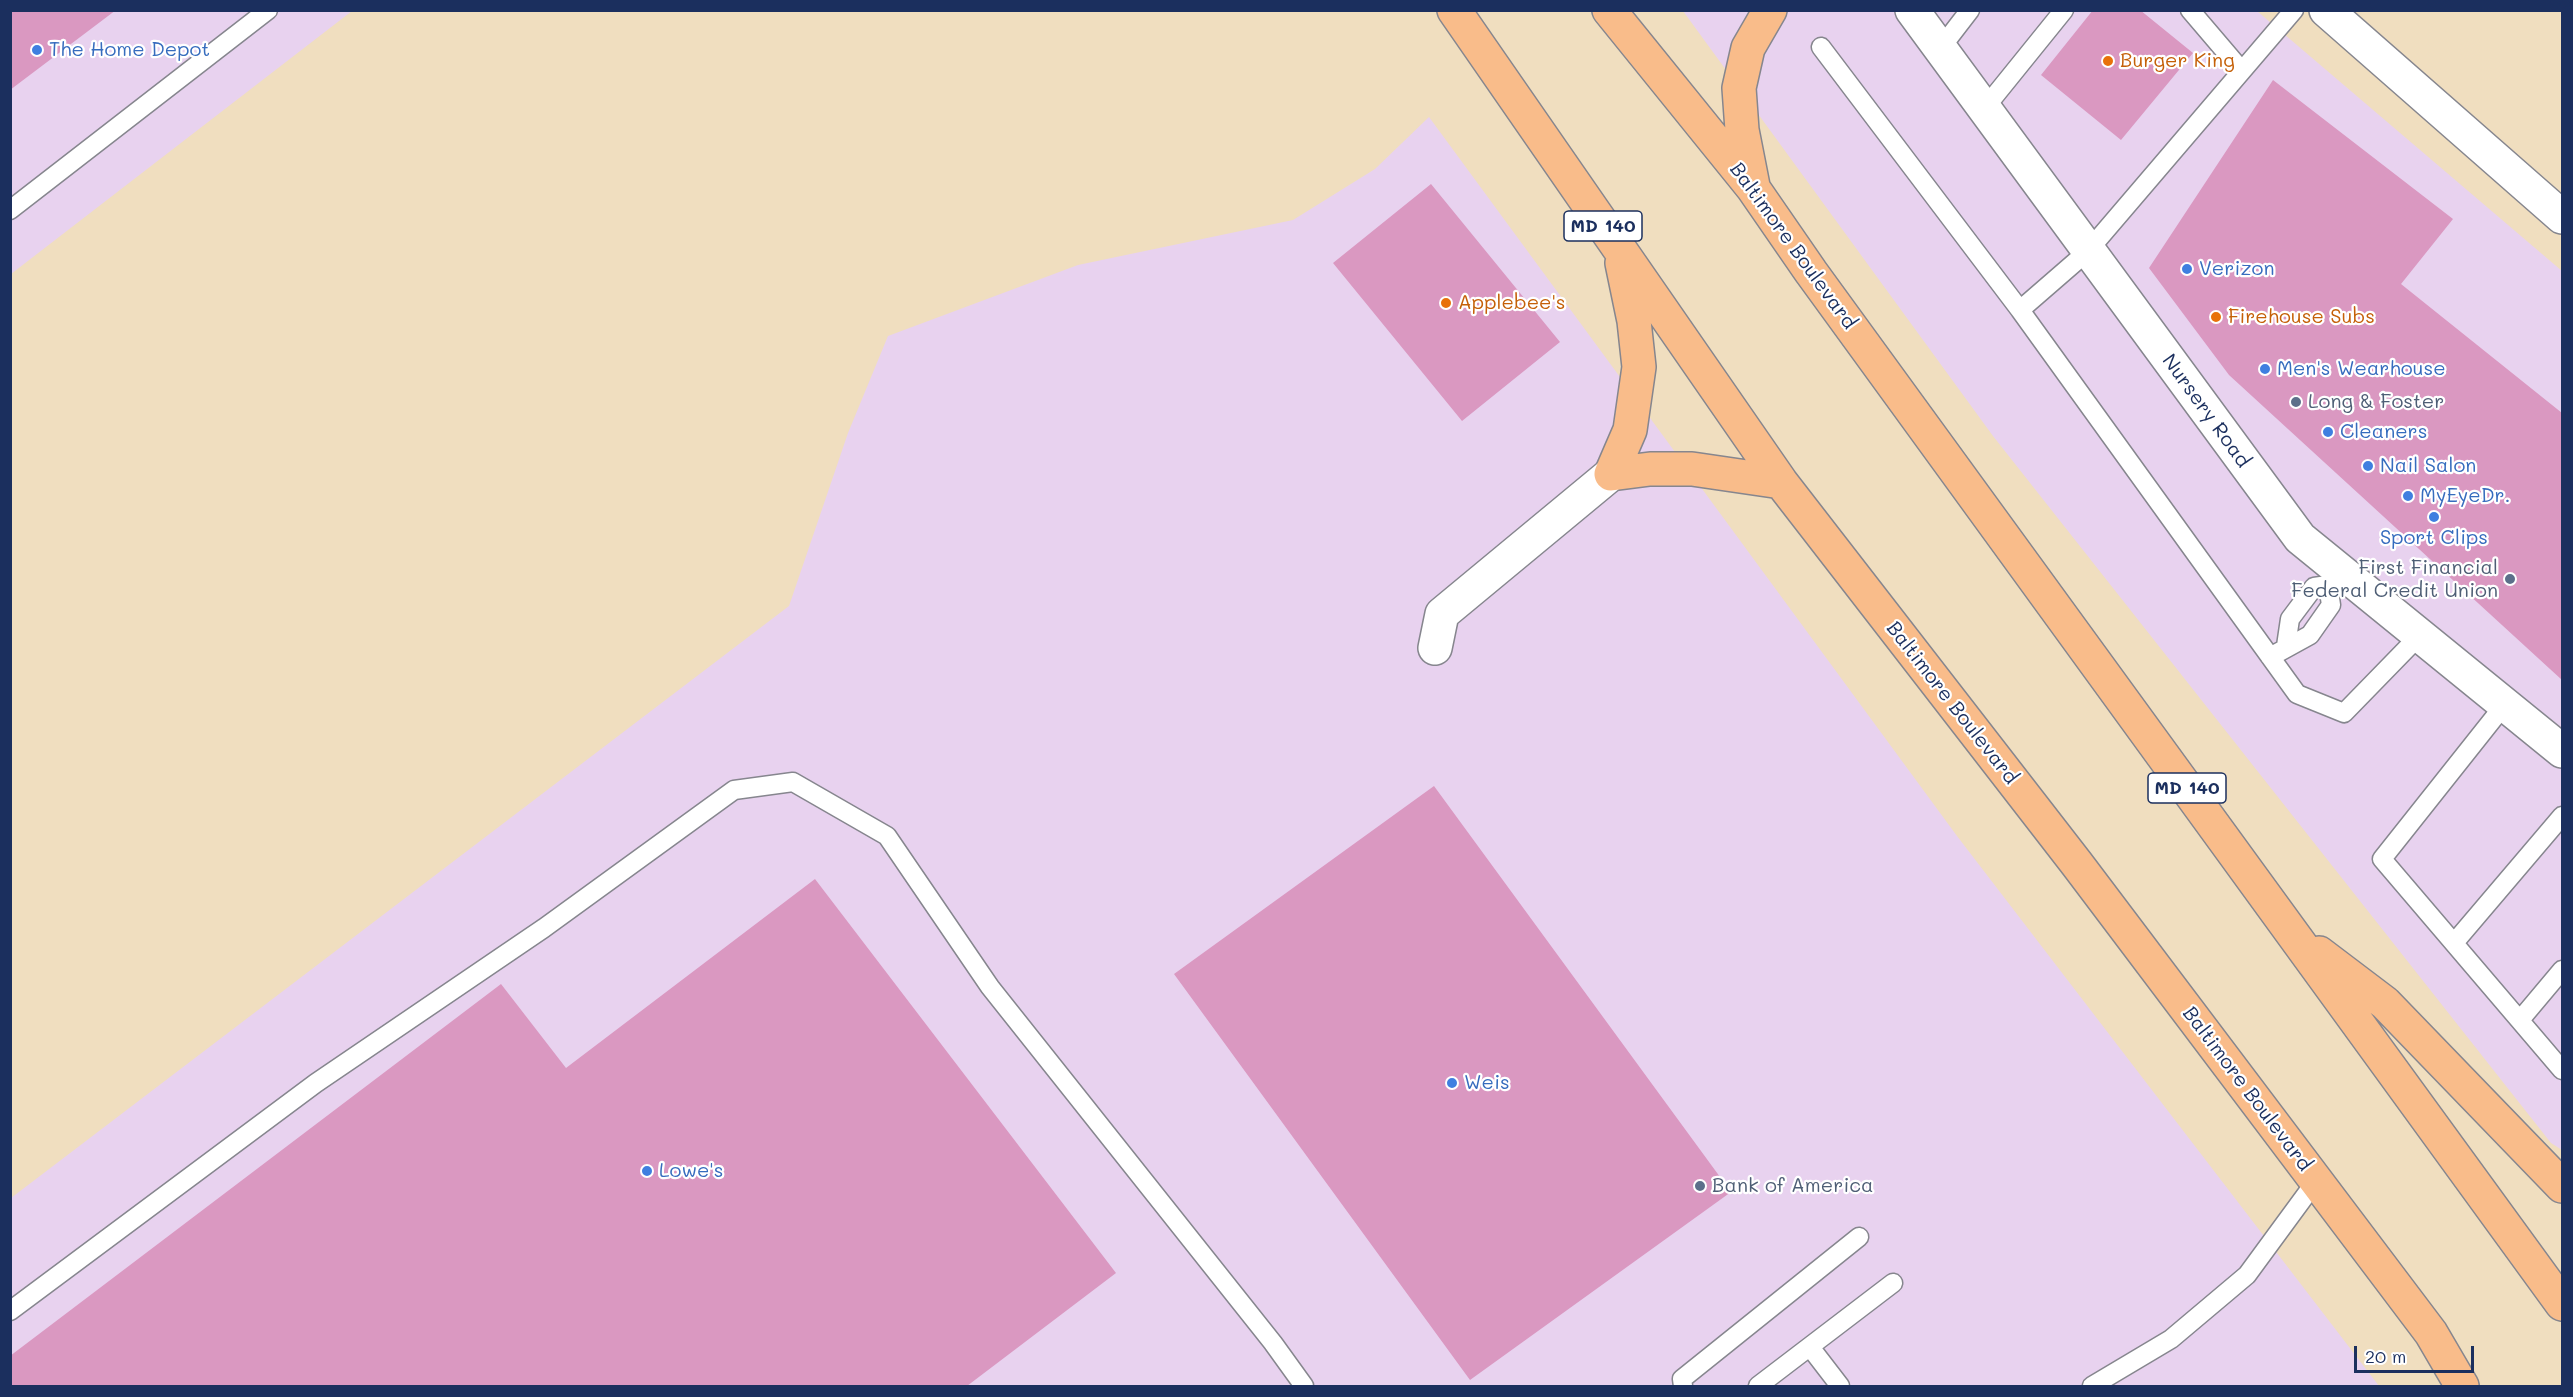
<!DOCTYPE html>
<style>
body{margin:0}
#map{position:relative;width:2573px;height:1397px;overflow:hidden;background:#f0debf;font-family:Mali,sans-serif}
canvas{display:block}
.frame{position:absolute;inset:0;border:12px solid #1b2f5e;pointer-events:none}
.scale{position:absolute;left:2354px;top:1346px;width:120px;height:27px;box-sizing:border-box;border:3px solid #1b2f5e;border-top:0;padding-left:8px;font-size:18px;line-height:21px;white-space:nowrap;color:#1b2f5e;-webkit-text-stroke:4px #fff;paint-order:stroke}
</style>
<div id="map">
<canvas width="2573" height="1397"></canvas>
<div class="frame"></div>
<div class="scale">20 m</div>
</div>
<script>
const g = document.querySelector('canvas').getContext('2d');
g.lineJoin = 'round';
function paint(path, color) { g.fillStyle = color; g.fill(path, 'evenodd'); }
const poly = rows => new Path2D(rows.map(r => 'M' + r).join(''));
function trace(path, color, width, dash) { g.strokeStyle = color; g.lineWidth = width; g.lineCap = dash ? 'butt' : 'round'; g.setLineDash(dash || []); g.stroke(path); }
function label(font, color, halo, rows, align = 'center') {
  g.font = font + ' Mali,sans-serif'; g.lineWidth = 4.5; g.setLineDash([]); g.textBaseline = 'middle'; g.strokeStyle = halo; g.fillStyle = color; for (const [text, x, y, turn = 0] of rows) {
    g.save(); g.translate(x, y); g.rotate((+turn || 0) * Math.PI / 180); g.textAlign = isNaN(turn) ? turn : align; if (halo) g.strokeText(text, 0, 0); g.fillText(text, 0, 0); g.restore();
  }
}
paint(poly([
 [11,11,352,11,11,274],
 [1683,11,2257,11,2562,271,2562,1150,2551,1143,1993,436],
 [1429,117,1957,836,2379,1386,11,1386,11,1198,789,606,848,433,888,336,1078,265,1293,220,1375,169]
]), '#e8d2ef');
paint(poly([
 [10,10,116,10,10,90],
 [2093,10,2140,10,2193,53,2121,140,2041,75],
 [2273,80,2453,219,2401,284,2562,413,2562,680,2229,375,2149,268],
 [1431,184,1560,342,1462,421,1333,263],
 [1434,786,1731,1192,1470,1380,1174,974],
 [815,879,1116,1273,967,1386,10,1386,10,1356,501,984,566,1068]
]), '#da98c1');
const lane = poly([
 [2190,10,2242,71],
 [1821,47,2020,310,2088,251,2294,10],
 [1940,49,1970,10],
 [1984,109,2064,10],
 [10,210,268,10],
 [2020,310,2297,694,2344,713,2420,635],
 [2286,646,2290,619,2314,587,2328,585],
 [2270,657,2310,635,2331,605,2328,585,2337,568],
 [2505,704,2382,859,2562,1070],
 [2454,943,2562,816],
 [2520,1020,2562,970],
 [10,1311,316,1083,544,928,734,790,793,782,887,836,990,987,1273,1343,1304,1386],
 [1810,1347,1840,1386],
 [1683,1386,1682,1379,1859,1237],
 [1758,1386,1893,1283],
 [2092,1386,2171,1339,2247,1275,2316,1181]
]);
const street = poly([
 [1912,10,2300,538,2562,751],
 [2326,10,2562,217],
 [1435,648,1442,614,1611,474]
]);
const highway = poly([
 [1454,10,1781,482,2077,864,2431,1333,2462,1386],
 [1609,10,1753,188,1811,272,2562,1304],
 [1753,186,1742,130,1739,88,1748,48,1770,10],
 [1611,474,1630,430,1639,367,1634,321,1622,263],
 [1611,474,1650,469,1692,469,1781,482],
 [2319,953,2385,1003,2562,1186]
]);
trace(lane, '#86868e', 21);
trace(street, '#86868e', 36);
trace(highway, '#86868e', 36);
trace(lane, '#fff', 18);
trace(street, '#fff', 33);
trace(highway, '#f9bc8a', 33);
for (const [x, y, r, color] of [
 [37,50,6,"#3f7fe0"],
 [2108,61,6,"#e8710a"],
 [2187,269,6,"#3f7fe0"],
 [1446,303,6,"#e8710a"],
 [2216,317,6,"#e8710a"],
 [2265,369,6,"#3f7fe0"],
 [2296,402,6,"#5c6f8a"],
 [2328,432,6,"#3f7fe0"],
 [2368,466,6,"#3f7fe0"],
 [2408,496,6,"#3f7fe0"],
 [2434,517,6,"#3f7fe0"],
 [2510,579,6,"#5c6f8a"],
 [1452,1083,6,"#3f7fe0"],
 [647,1171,6,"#3f7fe0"],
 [1700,1186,6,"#5c6f8a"]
]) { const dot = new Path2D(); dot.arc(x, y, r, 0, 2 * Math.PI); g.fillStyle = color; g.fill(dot); trace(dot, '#fff', 2); }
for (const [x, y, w] of [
 [1603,226,78],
 [2187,788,78]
]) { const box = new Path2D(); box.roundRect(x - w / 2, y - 15, w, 30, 4.5); g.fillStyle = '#fff'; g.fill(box); trace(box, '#1b2f5e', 1.5); }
label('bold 18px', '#1b2f5e', null, [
 ["MD 140",1603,226],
 ["MD 140",2187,788]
]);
label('20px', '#366cbe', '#fff', [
 ["The Home Depot",49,50],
 ["Verizon",2199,269],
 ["Men's Wearhouse",2277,369],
 ["Cleaners",2340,432],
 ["Nail Salon",2380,466],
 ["MyEyeDr.",2420,496],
 ["Sport Clips",2434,538,"center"],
 ["Weis",1464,1083],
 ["Lowe's",659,1171]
], 'left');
label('20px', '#c56008', '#fff', [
 ["Burger King",2120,61],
 ["Applebee's",1458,303],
 ["Firehouse Subs",2228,317]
], 'left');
label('20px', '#1b2f5e', '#fff', [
 ["Baltimore Boulevard",1793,246,54],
 ["Nursery Road",2206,411,54],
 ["Baltimore Boulevard",1952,703,52],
 ["Baltimore Boulevard",2247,1089,53]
]);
label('20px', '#4e5e75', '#fff', [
 ["Long & Foster",2308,402],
 ["First Financial",2498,568,"right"],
 ["Federal Credit Union",2498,591,"right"],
 ["Bank of America",1712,1186]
], 'left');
</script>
